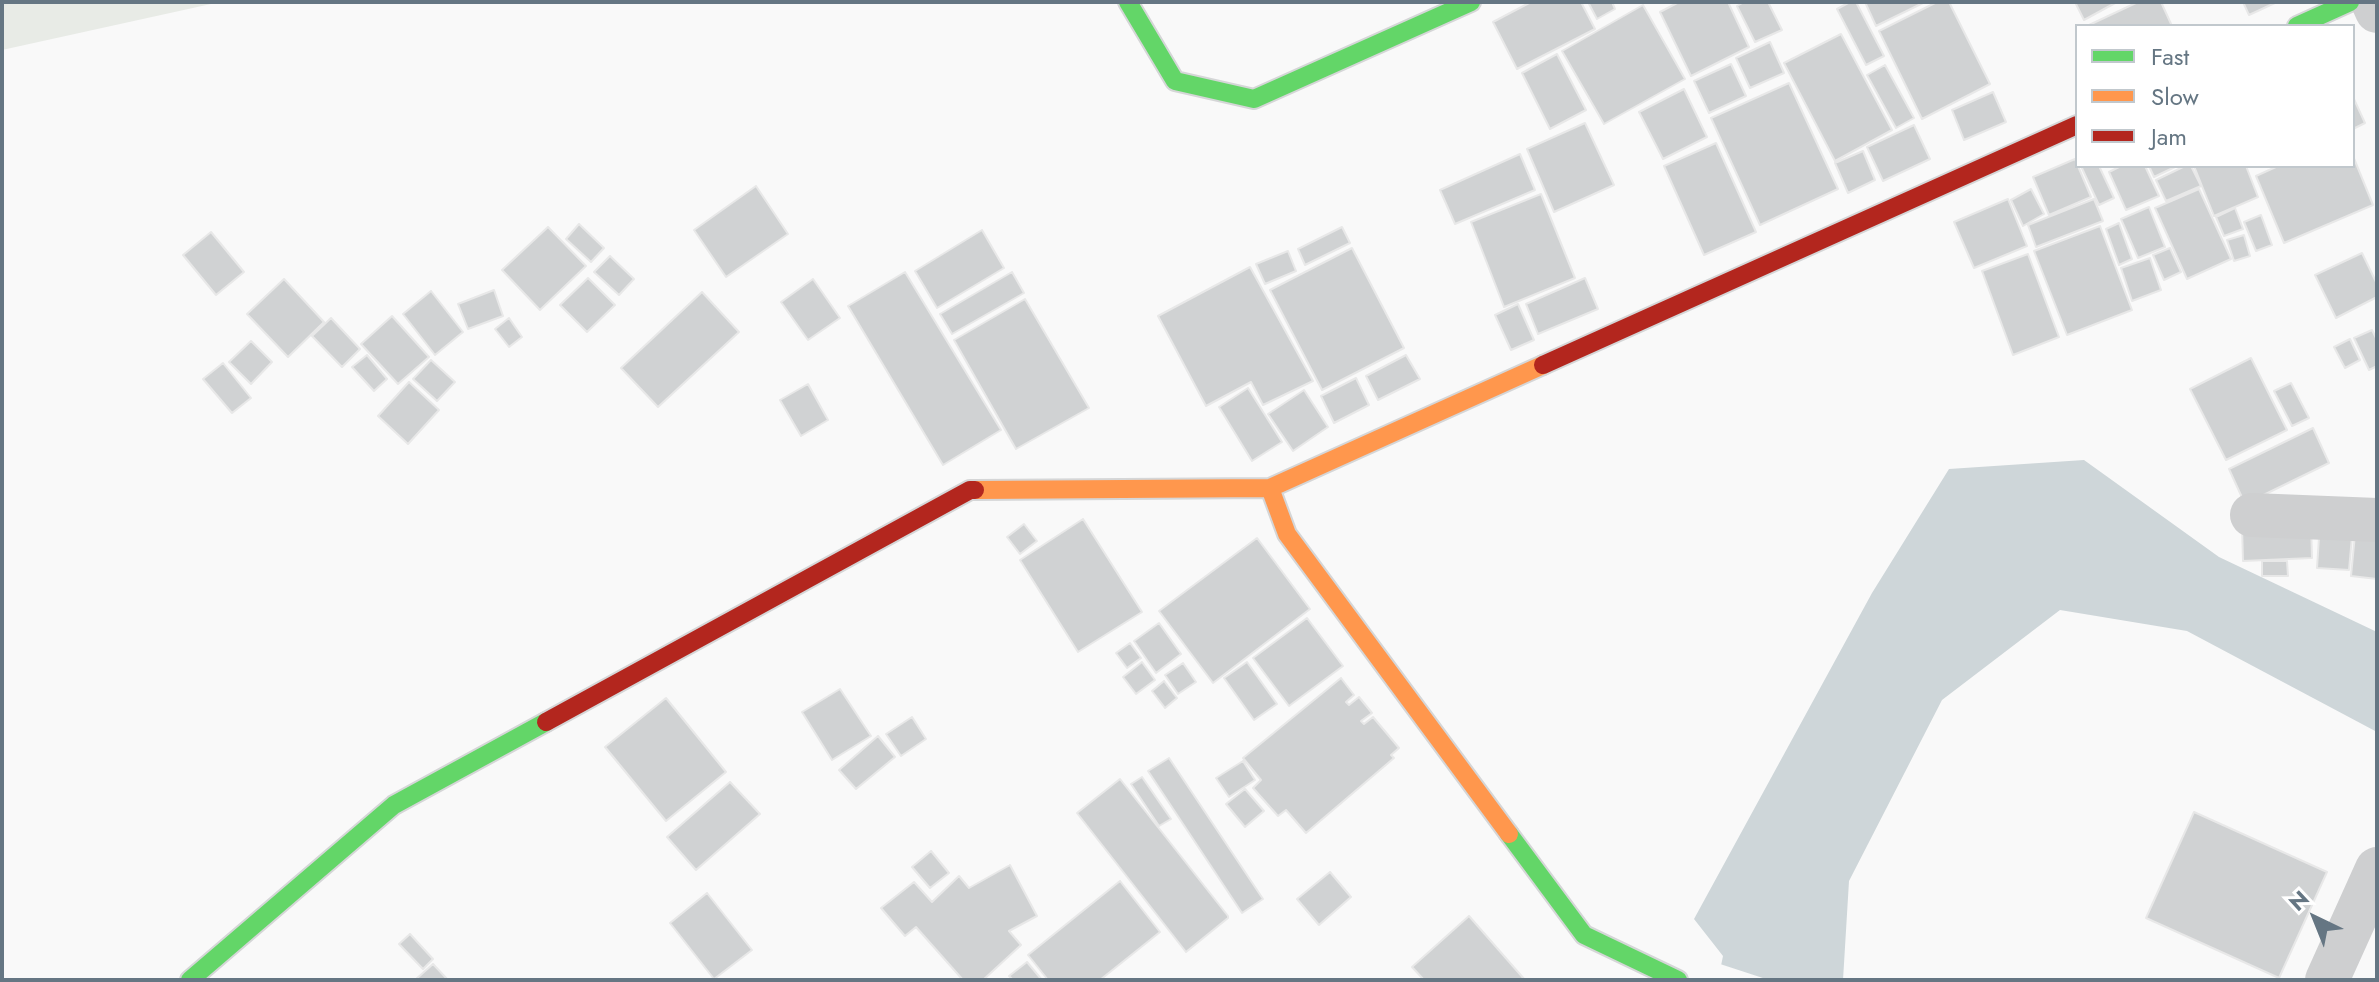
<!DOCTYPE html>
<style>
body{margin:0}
#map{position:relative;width:2379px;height:982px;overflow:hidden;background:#f9f9f9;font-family:Jost,sans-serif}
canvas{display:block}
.frame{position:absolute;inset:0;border:4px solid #657683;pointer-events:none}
.legend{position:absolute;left:2075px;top:24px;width:280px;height:144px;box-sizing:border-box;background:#fff;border:2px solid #c1c8cd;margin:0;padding:10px 14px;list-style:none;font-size:24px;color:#657683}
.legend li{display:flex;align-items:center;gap:16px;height:40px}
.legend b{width:40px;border:2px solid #c1c8cd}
.north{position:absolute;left:2275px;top:878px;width:80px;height:80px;-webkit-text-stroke:6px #fff;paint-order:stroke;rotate:317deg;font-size:22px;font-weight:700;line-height:32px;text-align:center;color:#657683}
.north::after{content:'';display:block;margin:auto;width:28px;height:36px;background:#657683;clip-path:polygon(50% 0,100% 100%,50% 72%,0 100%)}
</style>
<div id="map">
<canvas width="2379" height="982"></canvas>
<div class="frame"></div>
<ul class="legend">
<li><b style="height:10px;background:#63d668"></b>Fast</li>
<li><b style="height:10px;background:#ff974d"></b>Slow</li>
<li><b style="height:10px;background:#b3261e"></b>Jam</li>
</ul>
<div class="north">N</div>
</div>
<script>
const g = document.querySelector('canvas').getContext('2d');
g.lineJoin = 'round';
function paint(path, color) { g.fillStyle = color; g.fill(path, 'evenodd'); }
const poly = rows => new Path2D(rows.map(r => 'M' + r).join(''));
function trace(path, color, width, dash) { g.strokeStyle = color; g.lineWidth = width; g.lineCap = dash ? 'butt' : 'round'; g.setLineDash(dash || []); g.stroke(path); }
paint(poly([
 [2,2,220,2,2,50]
]), '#e8ebe6');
paint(poly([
 [2084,460,2219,557,2377,632,2377,732,2187,631,2060,610,1942,700,1849,881,1843,980,1718,980,1723,956,1694,919,1872,593,1949,469]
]), '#ced6d9');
paint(poly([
 [1717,963,1769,980,1714,980]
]), '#f9f9f9');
const building = poly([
 [1531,2,1581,2,1595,29,1517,69,1493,22,1531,2],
 [1588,2,1612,2,1615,9,1597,19,1588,2],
 [1679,2,1728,2,1749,47,1691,76,1660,12,1679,2],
 [1744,2,1768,2,1782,30,1755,42,1737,6,1744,2],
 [1850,2,1856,2,1884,56,1866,65,1837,9,1850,2],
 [1865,2,1925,2,1876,26,1865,2],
 [1937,2,1949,2,1990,84,1922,119,1879,31,1937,2],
 [2075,2,2117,2,2084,20,2075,2],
 [2138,2,2161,2,2172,26,2087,26,2138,2],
 [2243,2,2277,2,2249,15,2243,2],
 [1643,5,1685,79,1604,124,1562,51,1643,5],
 [1841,34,1892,130,1835,161,1784,63,1841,34],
 [1770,42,1784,73,1750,88,1736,58,1770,42],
 [1557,54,1586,110,1550,129,1522,73,1557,54],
 [1731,64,1746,96,1709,113,1694,81,1731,64],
 [1885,65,1914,118,1896,128,1867,75,1885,65],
 [1789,83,1838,189,1760,225,1711,118,1789,83],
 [1684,89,1707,137,1663,159,1639,112,1684,89],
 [1993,92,2006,122,1964,140,1952,110,1993,92],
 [2353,97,2365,123,2353,129,2353,97],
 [1585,123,1614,185,1554,212,1527,149,1585,123],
 [1914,125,1930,159,1883,181,1867,147,1914,125],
 [1716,143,1756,232,1704,255,1664,166,1716,143],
 [1863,151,1875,180,1848,193,1835,163,1863,151],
 [1520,154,1535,190,1455,224,1440,190,1520,154],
 [2353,156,2373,205,2284,243,2256,176,2278,166,2353,166,2353,156],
 [2075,159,2091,197,2049,215,2033,177,2075,159],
 [2081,166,2099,166,2114,198,2099,205,2081,166],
 [2121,166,2145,166,2159,196,2126,210,2109,172,2121,166],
 [2149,166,2177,166,2154,177,2149,166],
 [2185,166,2191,166,2201,186,2166,201,2156,180,2185,166],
 [2194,166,2246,166,2258,197,2214,216,2194,166],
 [756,186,788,234,726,277,694,230,756,186],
 [2031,189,2044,214,2023,226,2011,200,2031,189],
 [2199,189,2231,259,2187,279,2155,208,2199,189],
 [1541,194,1575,278,1504,307,1471,222,1541,194],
 [2008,199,2027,246,1974,268,1954,222,2008,199],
 [2094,199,2103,221,2036,247,2028,225,2094,199],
 [2149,207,2165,247,2138,258,2121,219,2149,207],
 [2235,208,2243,229,2224,236,2216,217,2235,208],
 [2261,215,2272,245,2256,251,2244,222,2261,215],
 [2119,223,2132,259,2119,265,2106,229,2119,223],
 [579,224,604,248,591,262,566,239,579,224],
 [2100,226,2132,310,2067,335,2034,251,2100,226],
 [548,227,586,266,540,310,502,270,548,227],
 [1342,227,1350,243,1305,265,1298,249,1342,227],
 [982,230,1004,268,937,308,915,271,982,230],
 [211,232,244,272,216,295,183,255,211,232],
 [2244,235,2250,256,2234,261,2227,240,2244,235],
 [1352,248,1404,348,1322,390,1270,290,1352,248],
 [2170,248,2181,272,2164,280,2153,255,2170,248],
 [1288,251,1296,271,1265,284,1256,264,1288,251],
 [2362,253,2377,284,2377,297,2336,318,2315,275,2362,253],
 [2028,254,2059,337,2013,355,1982,271,2028,254],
 [610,256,634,279,619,295,594,272,610,256],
 [2150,258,2161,290,2132,301,2121,268,2150,258],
 [1250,267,1313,381,1263,405,1251,382,1206,406,1158,316,1250,267],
 [905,272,1001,430,943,465,848,306,905,272],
 [1012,272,1024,293,952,334,940,314,1012,272],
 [588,278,615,305,587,332,560,305,588,278],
 [1585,278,1598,309,1538,334,1526,304,1585,278],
 [284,279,324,322,288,357,247,314,284,279],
 [813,279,840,318,808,340,781,302,813,279],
 [494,290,503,316,468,329,458,304,494,290],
 [431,291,463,332,435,355,403,314,431,291],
 [702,292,739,332,658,407,621,368,702,292],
 [1025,299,1089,408,1016,449,954,340,1025,299],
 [1518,304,1534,340,1511,350,1495,315,1518,304],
 [392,316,429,357,398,384,361,344,392,316],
 [331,318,360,349,342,367,312,336,331,318],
 [509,318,522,337,509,347,495,329,509,318],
 [2372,330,2377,340,2377,366,2369,370,2354,338,2372,330],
 [2350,339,2360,360,2345,368,2334,347,2350,339],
 [251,341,272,362,251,384,229,362,251,341],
 [367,355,387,379,374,391,352,367,367,355],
 [1406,355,1420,379,1378,400,1366,376,1406,355],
 [2251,358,2287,430,2226,460,2190,389,2251,358],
 [431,360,455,382,437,401,413,379,431,360],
 [223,363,251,398,232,413,203,379,223,363],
 [1356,378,1369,405,1334,423,1321,396,1356,378],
 [409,382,439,410,408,444,378,416,409,382],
 [2291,383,2309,418,2292,426,2274,391,2291,383],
 [808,384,828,420,801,436,780,400,808,384],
 [1248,388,1282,442,1252,461,1219,407,1248,388],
 [1304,390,1328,427,1293,451,1268,414,1304,390],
 [2313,428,2329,463,2245,504,2229,469,2313,428],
 [1083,519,1142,612,1078,652,1020,560,1083,519],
 [2320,522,2353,525,2349,570,2317,568,2320,522],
 [2311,523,2312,558,2243,561,2242,526,2311,523],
 [1024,524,1037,541,1020,554,1007,537,1024,524],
 [2356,524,2377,526,2377,579,2351,576,2356,524],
 [1257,538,1310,609,1213,683,1159,611,1257,538],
 [2262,561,2287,561,2288,576,2262,576,2262,561],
 [1307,618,1343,666,1289,706,1253,658,1307,618],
 [1159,623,1181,654,1156,673,1134,641,1159,623],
 [1130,643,1141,658,1127,668,1116,653,1130,643],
 [1142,662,1155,680,1136,694,1123,677,1142,662],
 [1247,662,1277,704,1254,720,1224,678,1247,662],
 [1183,663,1196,682,1178,694,1165,675,1183,663],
 [1341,678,1354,695,1346,702,1349,705,1359,697,1372,713,1361,721,1364,724,1373,717,1399,748,1391,755,1394,758,1306,833,1286,810,1278,816,1253,788,1261,780,1243,758,1341,678],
 [1164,681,1177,698,1165,708,1152,691,1164,681],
 [840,689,871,736,832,760,802,712,840,689],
 [666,698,726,772,666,821,605,747,666,698],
 [912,717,926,739,901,756,886,734,912,717],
 [878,736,895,757,856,789,839,770,878,736],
 [1169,758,1263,899,1242,913,1148,771,1169,758],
 [1243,761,1255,780,1229,797,1216,778,1243,761],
 [1142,777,1171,819,1159,826,1131,784,1142,777],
 [1120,779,1228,916,1228,918,1186,952,1077,813,1120,779],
 [730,782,760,814,696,870,667,837,730,782],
 [1245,789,1264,811,1245,827,1226,804,1245,789],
 [2194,812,2327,872,2279,978,2146,918,2194,812],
 [931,851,949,873,930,888,912,867,931,851],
 [1010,865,1037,916,1009,931,1021,945,983,980,963,980,916,927,905,936,881,908,914,882,932,902,959,876,969,888,1010,865],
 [1330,872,1351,897,1319,925,1297,899,1330,872],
 [1120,881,1160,932,1100,980,1048,980,1028,955,1120,881],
 [707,893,752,950,714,979,670,923,707,893],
 [1469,916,1525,980,1424,980,1412,967,1469,916],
 [410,934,433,959,423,969,399,944,410,934],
 [1027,962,1042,980,1013,980,1009,976,1027,962],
 [433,964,448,980,415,980,433,964]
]);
paint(building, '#d0d2d3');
trace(building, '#e8e8e8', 2);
const fast = poly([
 [1128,2,1175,81,1254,99,1471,2],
 [2297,26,2350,2],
 [1509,834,1584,935,1678,980],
 [190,980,394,805,546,722]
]);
const slow = poly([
 [1270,488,1287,534,1509,834],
 [975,490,1270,488,1543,365]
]);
const jam = poly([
 [1543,365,2077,125],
 [546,722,970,490,975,490]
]);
trace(fast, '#d5d6d7', 22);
trace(slow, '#d5d6d7', 22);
trace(jam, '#d5d6d7', 22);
trace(poly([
 [2373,2,2377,11],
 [2252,515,2377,520],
 [2327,980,2377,869]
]), '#cecfd0', 44);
trace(fast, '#63d668', 18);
trace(slow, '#ff974d', 18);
trace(jam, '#b3261e', 18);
</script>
